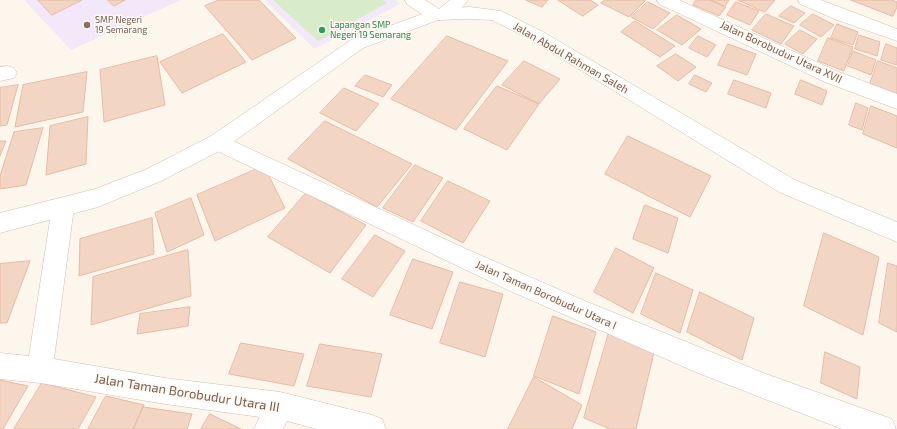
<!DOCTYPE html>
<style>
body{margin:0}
canvas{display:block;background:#fdf6ec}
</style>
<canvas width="897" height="429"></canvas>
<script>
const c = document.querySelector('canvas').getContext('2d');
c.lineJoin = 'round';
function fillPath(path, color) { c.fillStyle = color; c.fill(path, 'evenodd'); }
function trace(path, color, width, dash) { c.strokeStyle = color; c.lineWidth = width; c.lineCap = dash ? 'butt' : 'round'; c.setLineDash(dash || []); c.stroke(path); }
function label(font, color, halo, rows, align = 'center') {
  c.font = font + ' "Exo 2",sans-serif'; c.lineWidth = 3; c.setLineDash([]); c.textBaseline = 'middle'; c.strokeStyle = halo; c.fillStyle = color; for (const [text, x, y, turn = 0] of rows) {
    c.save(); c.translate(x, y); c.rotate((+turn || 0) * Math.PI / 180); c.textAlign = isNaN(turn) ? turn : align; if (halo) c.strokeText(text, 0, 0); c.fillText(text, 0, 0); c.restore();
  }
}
fillPath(new Path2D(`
 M24 0H181L71 50Z
 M265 0H395L400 4 314 49Z`), '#f3e8fa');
fillPath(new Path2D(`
 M273 0H383L387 3 318 41Z`), '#d8ecc9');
const building = new Path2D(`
 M38 0H82L52 15Z
 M108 0H125L114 6Z
 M219 0H259L296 38 252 60 205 6Z
 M526 0H548L542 7Z
 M558 0H590L598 5 583 16Z
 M605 0H646L629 17 601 3Z
 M696 0H709L726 7 719 16 693 5Z
 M711 0H729L725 6Z
 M738 0H775L765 12Z
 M851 0H892L897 2V7L893 16Z
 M648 2 670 13 653 29 631 17Z
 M736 2 759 11 750 25 727 15Z
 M791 6 805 13 794 23 779 16Z
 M766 14 794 26 781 44 752 30Z
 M813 14 834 25 821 37 800 25Z
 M677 15 701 29 682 45 657 30Z
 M635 21 675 46 660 57 621 32Z
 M837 24 858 32 853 45 831 38Z
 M800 30 817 39 803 54 785 44Z
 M223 34 246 62 182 93 160 62Z
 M859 35 880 42 877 56 855 49Z
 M447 36 508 61 456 130 391 99Z
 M698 36 716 45 707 57 689 48Z
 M828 38 853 47 844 71 818 61Z
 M728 44 756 54 747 75 718 65Z
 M886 44 897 48V65L881 60Z
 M853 51 876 60 871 75 848 66Z
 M676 54 696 67 678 81 657 66Z
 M157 56 165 105 104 122 100 70Z
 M524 61 560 79 539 104 502 85Z
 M878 61 897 68V94L870 84Z
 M87 72 83 112 15 127 23 85Z
 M365 75 392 85 383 97 355 86Z
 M695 75 712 83 706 92 689 84Z
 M734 80 771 93 766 108 728 94Z
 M801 80 827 91 822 105 795 94Z
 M18 85 7 125 0 126V88Z
 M497 86 539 104 507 150 464 129Z
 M344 88 379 104 356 131 320 113Z
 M856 103 868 108 862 130 849 125Z
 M871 106 897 116V148L863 134Z
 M88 117 86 164 46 175 50 126Z
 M325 121 412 164 377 207 288 159Z
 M43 128 26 185 0 189V176L14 132Z
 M628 136 711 176 690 217 605 174Z
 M0 141H6L0 156Z
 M415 165 443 178 413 222 383 208Z
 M264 166 285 208 215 241 197 195Z
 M448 181 490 201 463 243 421 221Z
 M306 193 366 225 330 273 268 237Z
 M191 198 204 235 167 252 155 213Z
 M645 205 678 218 668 253 633 239Z
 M152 218 154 254 79 276 80 239Z
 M824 233 879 257 863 335 804 306Z
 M375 235 405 251 373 297 342 279Z
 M616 248 654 268 633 313 594 292Z
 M188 250 191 296 91 325 93 277Z
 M413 259 453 272 432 329 390 315Z
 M30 261 7 323H0V264Z
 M888 263 897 266V332L879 323Z
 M656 273 693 290 680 333 641 314Z
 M460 282 503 294 485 357 440 343Z
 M700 292 754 318 742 360 687 332Z
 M190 307 188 326 137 334 140 314Z
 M553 316 596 332 579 394 534 376Z
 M610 329 655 348 636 429H610L584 418Z
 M241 343 304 354 294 386 229 374Z
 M320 344 382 354 371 397 307 386Z
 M825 352 860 367 857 399 821 383Z
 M534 377 582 405 572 429H508Z
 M0 380 28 386 3 429H0Z
 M42 383 96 397 78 429H14Z
 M106 396 144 405 133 429H88Z
 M143 407 192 414 187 429H134Z
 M210 414 241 429H201Z`);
fillPath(building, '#f3d5c3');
trace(building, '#e6bba3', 1);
const minor = new Path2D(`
 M405 0H425L439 9 450 0H468C461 11 444 24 431 19 423 16 415 9 407 4Z
 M657 0H679L839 72 897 94V109L825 82 659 4Z
 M798 0H821L897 29V41L837 20 800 4Z
 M8 66 14 68 17 73 14 78 0 81V67Z
 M218 134 464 248 585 301 766 374 892 419 896 429H842L698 373 508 290 211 148 208 142 211 136Z
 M63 198 71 200 74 207 54 359 165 378 280 392 372 415 382 419 386 429H317L287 421 283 429H254L260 417 165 404 40 383 0 379V353L29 356 52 207 55 200Z`);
const tertiary = new Path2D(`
 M470 7 501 11 545 33 795 180 897 222V242L779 192 533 41 492 20 470 19 438 20 363 48 225 148 161 181 98 207 0 233V213L95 189 147 169 211 136 351 40 436 9Z`);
trace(minor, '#d1beb0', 1);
trace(tertiary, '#d1beb0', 1);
fillPath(minor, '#fff');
fillPath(tertiary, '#fff');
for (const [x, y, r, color] of [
 [87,25,4,"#8d6e63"],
 [322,30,4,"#2e9e5b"]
]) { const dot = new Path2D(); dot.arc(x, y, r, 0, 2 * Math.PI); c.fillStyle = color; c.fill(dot); trace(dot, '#fffaf3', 1.5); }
label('9px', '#785e54', '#fffaf3', [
 ["SMP Negeri",95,20],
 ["19 Semarang",95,30]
], 'left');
label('9px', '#27864d', '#fffaf3', [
 ["Lapangan SMP",330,25],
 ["Negeri 19 Semarang",330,35]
], 'left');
label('11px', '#7a5c4d', '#fffaf3', [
 ["Jalan Borobudur Utara XVII",781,52,25],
 ["Jalan Abdul Rahman Saleh",571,58,30],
 ["Jalan Taman Borobudur Utara I",546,295,24]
]);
label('13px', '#7a5c4d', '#fffaf3', [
 ["Jalan Taman Borobudur Utara III",187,393,9]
]);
</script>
